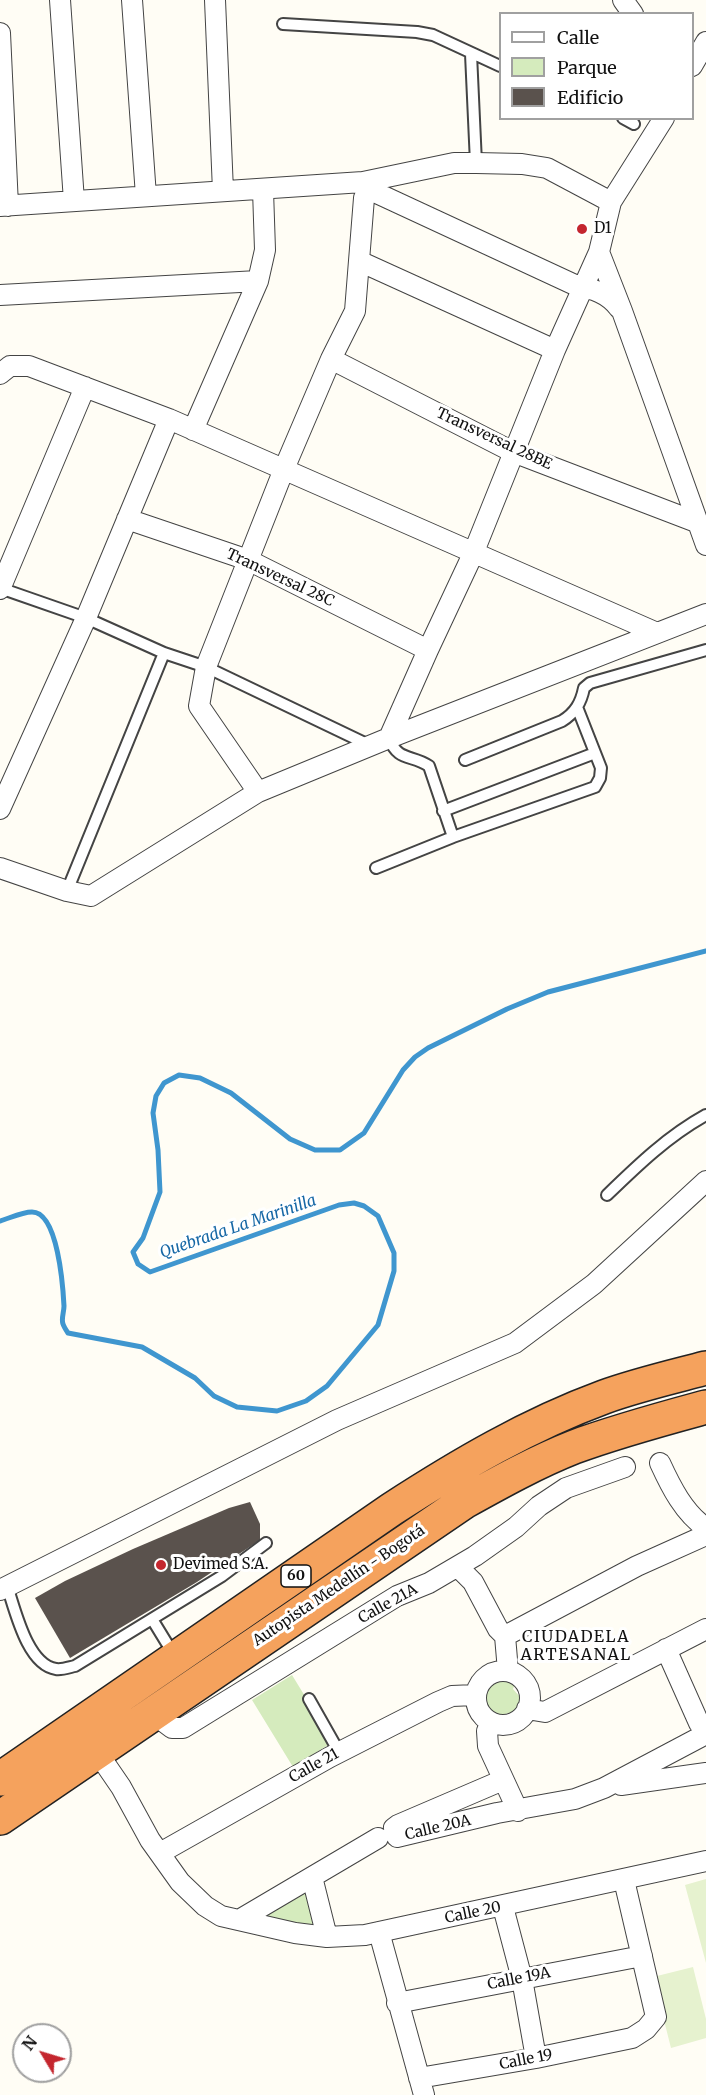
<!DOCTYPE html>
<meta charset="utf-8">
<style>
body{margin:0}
#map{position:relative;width:706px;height:2095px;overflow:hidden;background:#fffdf5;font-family:Merriweather,serif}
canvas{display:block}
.legend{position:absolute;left:499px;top:12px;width:195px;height:108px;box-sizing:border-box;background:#fff;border:2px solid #a0a0a0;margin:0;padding:8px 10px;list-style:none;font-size:18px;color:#111}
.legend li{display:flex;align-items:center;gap:12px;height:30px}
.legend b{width:30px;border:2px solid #a0a0a0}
.north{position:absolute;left:12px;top:2023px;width:60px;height:60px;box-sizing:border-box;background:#fff;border:2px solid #a0a0a0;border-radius:50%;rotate:308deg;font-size:16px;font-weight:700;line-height:24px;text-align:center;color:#111}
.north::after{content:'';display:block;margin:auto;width:21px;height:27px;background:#c4262e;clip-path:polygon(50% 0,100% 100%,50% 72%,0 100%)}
</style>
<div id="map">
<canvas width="706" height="2095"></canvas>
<ul class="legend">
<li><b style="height:8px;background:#fff"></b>Calle</li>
<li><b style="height:16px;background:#d5ebbd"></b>Parque</li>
<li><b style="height:16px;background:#5a524d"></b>Edificio</li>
</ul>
<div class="north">N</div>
</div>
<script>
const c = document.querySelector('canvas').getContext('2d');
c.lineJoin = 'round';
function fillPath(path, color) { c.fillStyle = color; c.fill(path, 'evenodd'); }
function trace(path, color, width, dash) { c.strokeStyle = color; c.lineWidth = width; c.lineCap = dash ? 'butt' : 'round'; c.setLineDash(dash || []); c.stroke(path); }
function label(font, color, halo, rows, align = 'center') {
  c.font = font + ' Merriweather,serif'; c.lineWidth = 6; c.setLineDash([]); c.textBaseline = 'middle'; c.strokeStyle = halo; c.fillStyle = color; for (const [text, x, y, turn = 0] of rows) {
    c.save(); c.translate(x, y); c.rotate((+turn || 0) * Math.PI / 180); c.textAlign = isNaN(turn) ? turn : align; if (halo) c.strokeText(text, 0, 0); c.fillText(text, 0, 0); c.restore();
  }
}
fillPath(new Path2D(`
 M292 1675 333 1742 293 1767 252 1700Z
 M498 1679 507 1680 515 1684 513 1689 521 1698 519 1706 513 1714 507 1713 502 1718 490 1715 486 1711 484 1699 481 1697 488 1684 494 1685Z
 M309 1884 319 1928 252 1918Z`), '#d5ebbd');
fillPath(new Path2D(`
 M706 1879V1963L685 1885Z
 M693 1967 706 2019V2038L671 2048 653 1977Z`), '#e6f2cf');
trace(new Path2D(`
 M0 1221C10 1218 22 1212 32 1212 58 1212 63 1287 64 1306 64 1312 61 1319 63 1324 64 1327 66 1330 68 1333L142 1347 195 1378 214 1396 237 1407 277 1411 306 1401 327 1386 378 1325 394 1271V1253L378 1216 364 1206 354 1203 339 1205 150 1272 138 1264 133 1252 143 1238 160 1192 158 1150 153 1113 156 1096 164 1083 179 1075 200 1078 231 1093 290 1139 315 1150H340L364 1133 403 1070 415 1057 428 1048 507 1009 548 992 706 951`), '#3f96cf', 5);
fillPath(new Path2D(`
 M250 1502 260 1524V1540L197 1582 70 1658 35 1598 65 1581 133 1549 229 1508Z`), '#5a524d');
const lane = new Path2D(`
 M283 24 417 32 433 35 500 66
 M471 54 476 163
 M623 118 634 124
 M0 588 86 618 164 653 206 667 371 746
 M389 738C398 762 411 754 429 766L453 837
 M465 760 562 721C575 713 581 703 584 688L590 683 706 650
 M443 811 595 753
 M376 868 453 837 595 787 600 778 601 768 577 707
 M67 891 164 653
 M607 1195C638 1165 668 1136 706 1115
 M7 1586C15 1609 27 1665 56 1669 62 1670 70 1667 75 1666L222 1576 266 1543
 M152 1619 174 1655
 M309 1699 339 1752`);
const street = new Path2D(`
 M60 0 74 201
 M132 0 146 196
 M215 0 223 191
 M623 0 633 14
 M0 33 8 206
 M692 66 706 42
 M368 189 575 285C593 289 608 293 619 308
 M0 206 363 182 454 163H476L522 164 547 168 611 202
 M599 252 622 311 706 545
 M359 261 555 350
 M0 295 258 281
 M331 359 513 452 696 522
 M0 374 10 366H29L169 419 657 633
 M193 430 258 281 265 250 263 190
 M127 519 248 560 428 650
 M0 589 85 387
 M389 738 428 650 473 554 555 350 599 252 611 202 664 118
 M258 792 199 706 206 667 284 469 331 359 355 311 364 198 368 189 363 182
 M0 809 86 618 169 419
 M0 868 67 891 91 896 258 792 389 738 706 614
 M660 1463C671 1487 684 1513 706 1528
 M458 1567 473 1582 498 1629 505 1636 508 1671
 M0 1590 337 1420 515 1343 594 1284 706 1181
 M505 1636 637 1566 706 1535
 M666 1649 699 1723 706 1733
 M476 1698a27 27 0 1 1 54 0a27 27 0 1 1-54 0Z
 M527 1709 545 1712 706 1629
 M152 1713 172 1728H183L397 1596 429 1583 475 1556 516 1527 539 1506 566 1488 625 1467
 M491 1723 487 1731 488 1746 518 1811
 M97 1752 121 1787 150 1840 180 1882 205 1906 221 1916 295 1933 327 1937 365 1935 706 1861
 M503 1780 398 1825 394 1828 397 1837 497 1813 575 1799 604 1788 706 1734
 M621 1785 706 1773
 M160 1853 330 1757 438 1702 452 1696 475 1695
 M312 1877 327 1937
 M503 1907 522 1979 536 2058
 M239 1920 378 1838
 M379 1932 424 2095
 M397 2003 642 1956
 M419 2078 536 2058 632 2038 646 2029 656 2017 624 1880`);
const highway = new Path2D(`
 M0 1779 392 1509C460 1465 528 1425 604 1397 637 1385 672 1377 706 1368
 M0 1818 464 1502C500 1482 536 1462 574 1447 617 1431 662 1419 706 1407`);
trace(lane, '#444', 14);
trace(street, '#444', 22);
trace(highway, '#222', 36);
trace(lane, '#fff', 10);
trace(street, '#fff', 20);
trace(highway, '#f5a25d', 33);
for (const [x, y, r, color] of [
 [582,229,6,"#c4262e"],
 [161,1565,6,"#c4262e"]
]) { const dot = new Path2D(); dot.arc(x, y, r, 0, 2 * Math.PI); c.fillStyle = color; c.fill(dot); trace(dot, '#fff', 2); }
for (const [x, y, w] of [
 [296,1576,30]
]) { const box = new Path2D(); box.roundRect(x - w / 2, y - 11, w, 22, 4.5); c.fillStyle = '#fff'; c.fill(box); trace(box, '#111', 1.5); }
label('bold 14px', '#111', null, [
 ["60",296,1576]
]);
label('15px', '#111', '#fff', [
 ["D1",594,229],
 ["Devimed S.A.",173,1565]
], 'left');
label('15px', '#111', '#fff', [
 ["Transversal 28BE",494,439,25],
 ["Transversal 28C",280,578,25],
 ["Autopista Medellín - Bogotá",339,1586,-34],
 ["Calle 21A",388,1604,-29],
 ["Calle 21",314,1766,-29],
 ["Calle 20A",438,1828,-13],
 ["Calle 20",473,1913,-12],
 ["Calle 19A",519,1979,-11],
 ["Calle 19",526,2060,-11]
]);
label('italic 16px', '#1768a6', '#fff', [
 ["Quebrada La Marinilla",238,1227,-19]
]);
c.letterSpacing = '1.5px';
label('16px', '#111', '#fff', [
 ["CIUDADELA",576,1637],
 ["ARTESANAL",576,1655]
]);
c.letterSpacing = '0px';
</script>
